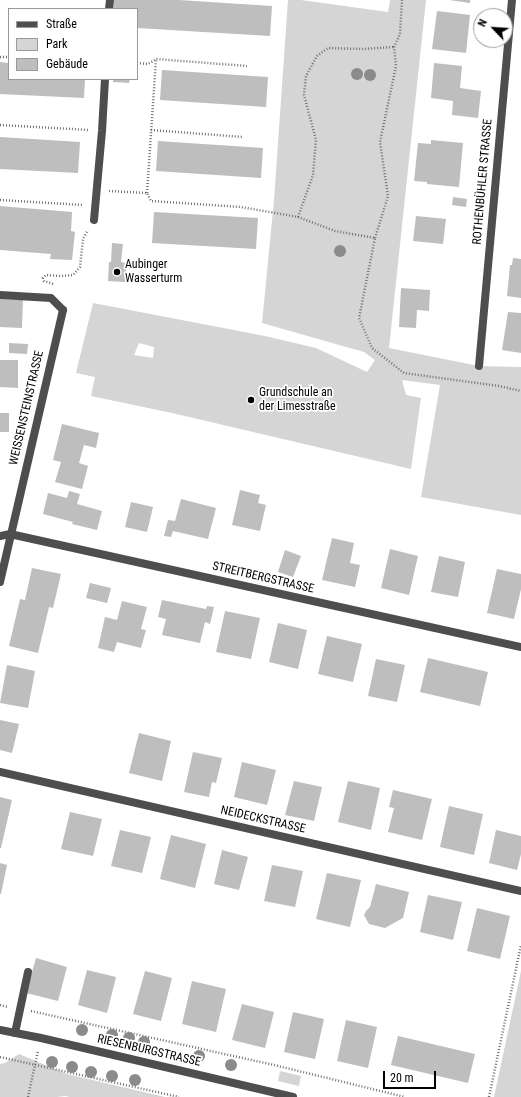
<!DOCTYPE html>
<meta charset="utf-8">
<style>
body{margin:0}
#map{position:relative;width:521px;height:1097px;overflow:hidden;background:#fff;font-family:"Roboto Condensed",sans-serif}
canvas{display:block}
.legend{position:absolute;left:8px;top:8px;width:130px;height:72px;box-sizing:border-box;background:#fff;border:1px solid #999;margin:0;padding:5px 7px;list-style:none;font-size:12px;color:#000}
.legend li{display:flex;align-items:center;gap:8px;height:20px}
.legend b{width:20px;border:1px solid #999}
.north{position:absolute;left:473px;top:8px;width:40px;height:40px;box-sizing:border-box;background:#fff;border:1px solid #999;border-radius:50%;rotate:295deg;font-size:11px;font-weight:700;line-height:16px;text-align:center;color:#000}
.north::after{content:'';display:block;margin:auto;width:14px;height:18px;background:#000;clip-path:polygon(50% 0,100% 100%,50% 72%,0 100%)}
.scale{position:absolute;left:383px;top:1071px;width:53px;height:18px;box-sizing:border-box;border:2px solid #000;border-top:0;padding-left:5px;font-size:12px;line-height:14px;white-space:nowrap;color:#000;-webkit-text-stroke:3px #fff;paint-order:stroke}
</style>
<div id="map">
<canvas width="521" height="1097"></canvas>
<ul class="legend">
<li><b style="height:5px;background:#4e4e4e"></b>Straße</li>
<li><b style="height:11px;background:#d5d5d5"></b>Park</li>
<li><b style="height:11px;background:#bebebe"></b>Gebäude</li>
</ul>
<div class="north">N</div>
<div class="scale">20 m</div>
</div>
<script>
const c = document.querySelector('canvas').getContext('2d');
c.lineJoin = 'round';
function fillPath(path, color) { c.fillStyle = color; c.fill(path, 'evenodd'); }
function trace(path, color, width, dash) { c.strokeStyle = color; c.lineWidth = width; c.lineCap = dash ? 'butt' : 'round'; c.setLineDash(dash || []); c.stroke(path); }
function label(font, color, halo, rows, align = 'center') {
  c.font = font + ' "Roboto Condensed",sans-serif'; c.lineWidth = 3.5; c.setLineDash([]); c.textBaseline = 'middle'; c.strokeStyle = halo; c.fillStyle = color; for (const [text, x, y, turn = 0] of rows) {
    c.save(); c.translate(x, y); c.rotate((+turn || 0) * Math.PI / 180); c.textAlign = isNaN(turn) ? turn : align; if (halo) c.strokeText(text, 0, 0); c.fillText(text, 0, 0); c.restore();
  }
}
fillPath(new Path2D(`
 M288 0H301L388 12 390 0H426L389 348 479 366 521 367V515L421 497 440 385 402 380 406 395 421 398 411 469 172 413 91 396 95 377 76 373 93 303 265 336 316 348 367 372 375 360 364 352 262 323 274 200ZM139 343 154 347 153 358 134 355Z
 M521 971V1097H494Z
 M19 1054 67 1074 165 1097H70L65 1096 57 1097H0V1064L5 1063Z
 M280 1071 301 1076 299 1086 278 1081Z`), '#d5d5d5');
fillPath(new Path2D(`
 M114 0H179L272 6 270 36 137 28V9H113Z
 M449 0H470V3Z
 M437 11 470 15 466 53 432 49Z
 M0 62 9 63V79H85L84 98 0 94Z
 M434 63 462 66 460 88 481 91 478 118 452 115 453 101 431 98Z
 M162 70 268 77 266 107 160 100Z
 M113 79H130L129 83 113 82Z
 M0 137 80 142 78 173 0 169Z
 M431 140 463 143 459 187 427 184V182L414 181 418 143 431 144Z
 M158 141 263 148 261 178 156 171Z
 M453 197 467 199 466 207 452 205Z
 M0 206 72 212 71 231 75 232 72 260 50 259 51 254 0 250Z
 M154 212 258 218 256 249 152 243Z
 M416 216 446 219 443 244 413 241Z
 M112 243 123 244 121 262 127 263 125 282 108 281 109 262H111Z
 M513 258 521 259V298L507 296 510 265H512Z
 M401 288 430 290 429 311 417 310 416 328 399 327Z
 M0 299 23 300 22 328 0 327Z
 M508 312 521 313V353L502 350Z
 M9 343 28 344 27 354 9 353Z
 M0 360H18V388L0 387Z
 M0 413H9V432H0Z
 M62 424 99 433 96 448 84 445 79 463 88 466 82 489 55 482 61 462 53 460Z
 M240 490 260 495 258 503 266 505 260 531 232 525Z
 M69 491 80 494 77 504 102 511 97 530 72 524 73 522 43 514 48 493 67 498Z
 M181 499 216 508 208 539 173 531 171 537 164 536 168 520 175 521Z
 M131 502 153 507 147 532 125 527Z
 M332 538 354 543 350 563 360 565 355 587 322 580Z
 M390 549 418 556 409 595 381 588Z
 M285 550 301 556 293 577 278 572Z
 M439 556 465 562 458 597 431 592Z
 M32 568 61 574 53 608 49 607 38 653 9 646 20 599 25 600Z
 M497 569 521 574V589L514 619 487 613Z
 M90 583 111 588 107 603 86 598Z
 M162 600 206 609 207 606 214 607 210 624 205 622 200 643 162 635 166 619 158 617Z
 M122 601 147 607 141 629 146 630 141 648 117 642 114 652 98 648 105 617 117 620Z
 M225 611 260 618 251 659 216 652Z
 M278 623 307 630 298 669 269 662Z
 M327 636 362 644 353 682 318 674Z
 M428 658 488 672 480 706 420 692Z
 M376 659 405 665 397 702 368 696Z
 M7 665 35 671 28 708 0 703Z
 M0 720 19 724 12 753 0 750Z
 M139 733 171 741 162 781 129 773Z
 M193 752 222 758 216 783 212 782 209 797 184 792Z
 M242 762 276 770 267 805 234 797Z
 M294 781 322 787 314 821 285 815Z
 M348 781 380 788 371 830 338 822Z
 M393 790 432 799 422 840 388 832 394 808 389 807Z
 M0 797 12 800 1 848H0Z
 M449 806 483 814 474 855 440 847Z
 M70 812 102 819 93 856 61 849Z
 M120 830 151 837 142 873 111 866Z
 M496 830 521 836V854L517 870 489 863Z
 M171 835 206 844 195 888 160 879Z
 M222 850 248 857 239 890 214 884Z
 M0 863 7 865 1 894H0Z
 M272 865 303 871 295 907 264 901Z
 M327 873 361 880 350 927 316 919Z
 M376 884 409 892 403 918 385 928 369 924 364 915 366 911 370 907Z
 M428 895 462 902 453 940 420 932Z
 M477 908 510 916 500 959 467 951Z
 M36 958 67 967 58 1001 26 993Z
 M87 970 116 977 107 1013 78 1005Z
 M145 971 172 978 161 1021 133 1014Z
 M192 981 226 989 216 1032 182 1024Z
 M242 1004 274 1012 265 1048 232 1040Z
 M293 1012 324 1019 315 1059 284 1052Z
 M346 1020 377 1027 368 1068 337 1061Z
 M398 1036 475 1054 468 1083 391 1065Z`), '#bebebe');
trace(new Path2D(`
 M0 57H9
 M137 63 148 64 156 59 247 66
 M0 125 89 130
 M151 130 243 137
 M109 191 147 193 151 201 241 207 298 217 335 231 375 238 359 318 372 348 404 373 499 386 521 391
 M147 193 156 59
 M0 200 83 205
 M298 217 313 175 316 140 304 95 306 76 317 56 328 48 363 49 394 47
 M375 238 388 196 380 142 396 66 394 47 400 34 402 0
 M53 284 44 281 43 278 46 275 61 276 73 275 80 267 83 239 88 230
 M0 1005 8 1007
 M31 1011 274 1065 405 1097
 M0 1057 179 1097
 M28 1097 38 1051
 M489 1097 521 945`), '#707070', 2.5, [1, 2]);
trace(new Path2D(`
 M0 295 51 298 63 310
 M15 1033 28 972`), '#4e4e4e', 8);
trace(new Path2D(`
 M109 9 110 0
 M94 220 102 131 105 79
 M479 366 512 0
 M0 536 10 534 521 647
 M0 582 63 310
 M0 772 521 891
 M0 1030 41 1038 293 1097`), '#4e4e4e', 8);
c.fillStyle = '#8b8b8b';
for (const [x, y] of [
 [357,74],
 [370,75],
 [340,251],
 [82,1030],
 [112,1035],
 [129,1038],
 [144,1042],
 [199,1056],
 [52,1062],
 [231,1065],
 [72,1067],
 [91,1072],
 [112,1076],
 [135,1080]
]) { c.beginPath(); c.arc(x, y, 6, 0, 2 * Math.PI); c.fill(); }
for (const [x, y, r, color] of [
 [117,272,4,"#000"],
 [251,400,4,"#000"]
]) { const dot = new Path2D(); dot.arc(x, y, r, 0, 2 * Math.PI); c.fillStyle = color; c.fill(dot); trace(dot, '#fff', 1.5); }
label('12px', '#000', '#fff', [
 ["ROTHENBÜHLER STRASSE",483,182,-85],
 ["WEISSENSTEINSTRASSE",27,408,-77],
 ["STREITBERGSTRASSE",263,578,13],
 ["NEIDECKSTRASSE",263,820,13],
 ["RIESENBURGSTRASSE",149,1051,13]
]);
label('12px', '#000', '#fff', [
 ["Aubinger",125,265],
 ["Wasserturm",125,279],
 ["Grundschule an",259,393],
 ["der Limesstraße",259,407]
], 'left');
</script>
